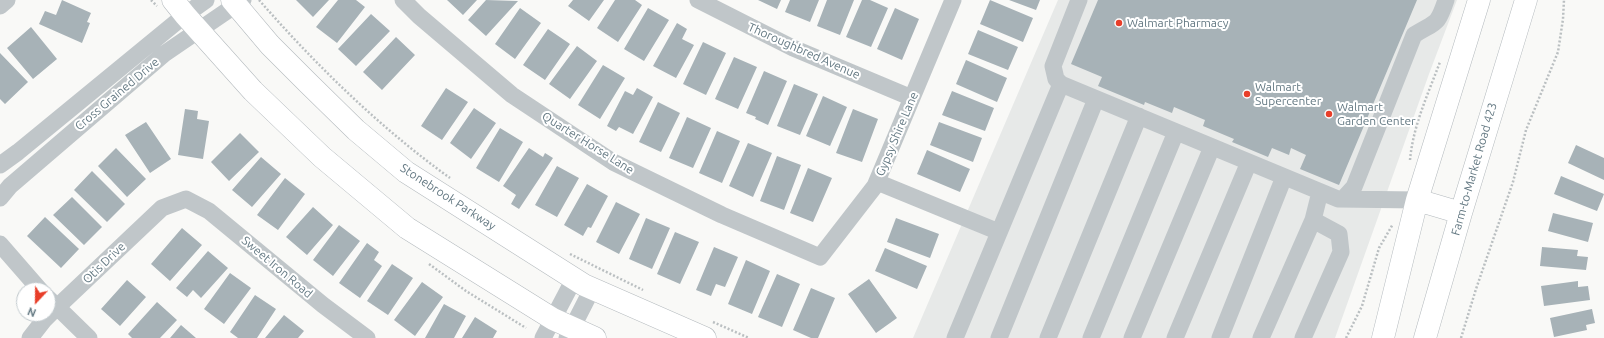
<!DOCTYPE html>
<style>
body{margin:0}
#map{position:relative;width:1604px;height:338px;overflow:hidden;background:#f9f9f7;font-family:Ubuntu,sans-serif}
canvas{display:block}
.north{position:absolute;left:16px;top:282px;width:40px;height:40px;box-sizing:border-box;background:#fff;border:1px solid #c1c9cd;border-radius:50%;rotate:202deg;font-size:11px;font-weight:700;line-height:16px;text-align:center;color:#647983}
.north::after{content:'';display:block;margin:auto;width:14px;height:18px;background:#e83e29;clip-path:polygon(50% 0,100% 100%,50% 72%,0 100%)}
</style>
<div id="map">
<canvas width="1604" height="338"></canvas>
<div class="north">N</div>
</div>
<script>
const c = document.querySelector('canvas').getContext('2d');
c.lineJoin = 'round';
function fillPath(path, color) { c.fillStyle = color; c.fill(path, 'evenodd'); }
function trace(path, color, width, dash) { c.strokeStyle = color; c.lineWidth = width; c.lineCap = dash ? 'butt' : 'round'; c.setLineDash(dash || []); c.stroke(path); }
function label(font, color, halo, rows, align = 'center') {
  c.font = font + ' Ubuntu,sans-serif'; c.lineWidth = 4; c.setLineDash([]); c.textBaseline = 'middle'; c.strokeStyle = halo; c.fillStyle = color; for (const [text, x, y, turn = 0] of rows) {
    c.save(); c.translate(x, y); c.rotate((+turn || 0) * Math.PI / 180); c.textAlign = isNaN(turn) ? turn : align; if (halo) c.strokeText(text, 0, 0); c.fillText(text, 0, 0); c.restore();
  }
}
fillPath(new Path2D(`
 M1058 0H1457L1429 74 1335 338H913Z`), '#e7e9e8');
fillPath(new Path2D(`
 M62 0 91 13 87 22 90 23 82 43 39 24 45 11 56 15Z
 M296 0H329L313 17Z
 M338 0H356L365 7 337 43 316 27Z
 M447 0H477L463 15Z
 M486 0 518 1 486 36 468 20Z
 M573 0H604L589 21 568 6Z
 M615 0H635L642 5 618 42 597 28Z
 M758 0H781L777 9Z
 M790 0H819L810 22 785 12Z
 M827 0H854L840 35 817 26Z
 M862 0H870L888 8 871 47 846 37Z
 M990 0 1033 18 1023 42 980 24Z
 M1009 0H1040L1036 10Z
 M1098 0H1417L1339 185 1300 169 1306 155 1291 148 1289 155 1272 148 1268 157 1232 142 1234 139 1203 126 1205 120 1174 107 1172 113 1145 102 1144 105 1098 86 1102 77 1071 64Z
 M520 8 541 23 515 59 495 44Z
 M648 8 669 20 644 61 624 49Z
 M895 8 919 19 902 60 877 49Z
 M371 14 390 31 356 66 338 49Z
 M677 23 687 29 682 39 694 45 676 78 653 66Z
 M31 27 57 59 33 79 7 48Z
 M548 29 570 44 545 80 523 65Z
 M978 30 1018 47 1008 70 968 54Z
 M396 37 415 55 382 90 363 72Z
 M703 42 726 53 706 95 683 84Z
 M577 46 597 61 570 99 549 84Z
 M0 53 28 82 5 104 0 99Z
 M734 57 757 67 738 109 715 99Z
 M966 60 1007 78 997 102 956 84Z
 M603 65 625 78 600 119 578 105Z
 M764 71 787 81 768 125 755 119 756 117 746 113Z
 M794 84 818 94 800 135 777 126Z
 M446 88 468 102 442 140 421 126Z
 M637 88 653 97 633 134 619 127 616 131 607 126 625 91 633 95Z
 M952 91 994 108 985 131 942 115Z
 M823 96 847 107 830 146 806 136Z
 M658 102 680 113 661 152 639 142Z
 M474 108 496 123 471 159 450 143Z
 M185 109 198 111 197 119 209 121 203 159 178 155Z
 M853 109 878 119 862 162 836 153Z
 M687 117 711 128 693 168 669 158Z
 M146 122 171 159 150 173 125 135Z
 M939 122 982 138 973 162 930 145Z
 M500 128 523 142 499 182 476 168Z
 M717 131 740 141 722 183 699 173Z
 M240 133 259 152 229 181 211 162Z
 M748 143 772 153 753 197 729 186Z
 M1576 145 1604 158V180L1568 163Z
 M116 148 146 179 127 197 98 166Z
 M529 148 543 157 545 153 553 158 519 209 511 204 516 195 503 186Z
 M927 150 970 169 960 192 917 174Z
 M777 156 801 165 784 210 760 201Z
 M261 157 281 174 252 207 232 190Z
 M557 166 579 178 557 217 535 205Z
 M808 168 832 178 813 222 790 213Z
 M92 171 125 204 107 222 74 190Z
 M1561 176 1604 194 1597 211 1554 194Z
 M285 178 305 194 278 230 257 215Z
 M587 184 608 196 591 228 588 227 583 236 564 225Z
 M72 197 102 227 84 245 53 215Z
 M616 202 640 214 619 254 596 242Z
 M313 207 333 225 307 255 286 237Z
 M1553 213 1593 223 1588 242 1548 231Z
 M45 217 79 249 61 268 27 236Z
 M646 218 670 228 652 269 629 259Z
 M896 218 939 234 930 258 887 242Z
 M339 225 360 241 333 276 313 260Z
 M182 228 202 245 170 281 151 264Z
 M675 232 699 242 680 284 657 274Z
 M367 243 379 252 374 260 382 266 360 298 339 283Z
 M714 247 738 257 725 287 716 284 711 296 696 290Z
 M1542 247 1578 250 1577 256 1588 257 1586 270 1540 266Z
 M885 248 927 266 917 289 875 271Z
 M208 251 228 268 201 298 193 290 187 297 176 288Z
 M746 260 770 271 752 314 728 304Z
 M392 264 413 278 388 315 367 301Z
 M230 273 251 288 224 324 204 309Z
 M777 274 800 284 782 327 758 317Z
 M869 279 897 318 876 333 848 294Z
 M127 280 146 297 120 326 101 309Z
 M1578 281V287L1588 286 1590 300 1544 306 1541 286Z
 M422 282 443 297 415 336 394 320Z
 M811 288 835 298 818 338H811L793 330Z
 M255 295 276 309 257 338H238L230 332Z
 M157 302 177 320 160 338H132L128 334Z
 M444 304 466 316 454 338H425Z
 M1592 309 1595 323 1586 325 1587 330 1554 337 1550 318Z
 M284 315 304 331 298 338H265Z
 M475 317 497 331 493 338H462Z
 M181 325 196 338H170Z`), '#a7b2b7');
const major = new Path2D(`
 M173 0 185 15 253 91 322 157 407 228 553 319 595 338
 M232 0 270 45 308 83 356 130 406 172 584 285 705 338
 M1417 200 1461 213
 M1383 338 1417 200 1479 0
 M1425 338 1461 213 1526 0`);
trace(major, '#b4babe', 23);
trace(new Path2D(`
 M151 0 157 6
 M259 0C316 65 379 127 450 178
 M1410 160C1413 126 1428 94 1440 62
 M570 254 643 290
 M429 264 466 291 526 328
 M713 322 749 338
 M1346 338 1362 306 1379 248 1393 224
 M1461 338 1476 289 1513 182 1526 130 1558 52 1563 19 1564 0`), '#babfc1', 2.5, [2, 2]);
trace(new Path2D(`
 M403 0 419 16 512 95 613 162 722 215 820 257 875 186 953 0
 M698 0 793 48 912 98
 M1079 0 1053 66 1056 79 1061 84 1338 199 1417 200
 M0 6 7 0
 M0 165 18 152 185 15 206 0
 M877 182 999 232
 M0 198 10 186 164 54 243 0
 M1344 198 1354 187 1414 35C1436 21 1437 27 1446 0
 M0 244 40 290
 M48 298 89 338
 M30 338 44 320 53 311 162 208 186 199 209 211 323 305 367 338
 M543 338 574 279
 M567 338 592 289
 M955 338 1061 84
 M999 338 1096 99
 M1048 338 1139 116
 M1091 338 1176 132
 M1132 338 1212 147
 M1175 338 1249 162
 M1220 338 1284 177
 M1261 338 1313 220
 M1303 338 1341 252 1339 234 1313 220 1320 192`), '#c0c6c9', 17);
trace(major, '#fff', 22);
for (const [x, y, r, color] of [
 [1119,23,4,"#e83e29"],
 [1247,94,4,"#e83e29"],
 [1329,114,4,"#e83e29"]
]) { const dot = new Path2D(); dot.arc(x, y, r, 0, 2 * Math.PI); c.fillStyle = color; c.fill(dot); trace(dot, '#fff', 1.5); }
label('12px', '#647983', '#fff', [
 ["Walmart Pharmacy",1127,23],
 ["Walmart",1255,87],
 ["Supercenter",1255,101],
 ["Walmart",1337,107],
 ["Garden Center",1337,121]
], 'left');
label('12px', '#647983', '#fff', [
 ["Thoroughbred Avenue",804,51,24],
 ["Cross Grained Drive",117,94,-40],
 ["Gypsy Shire Lane",897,134,-67],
 ["Quarter Horse Lane",588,143,32],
 ["Farm-to-Market Road 423",1474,169,-74],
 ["Stonebrook Parkway",448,197,33],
 ["Otis Drive",104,263,-44],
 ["Sweet Iron Road",277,267,40]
]);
</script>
